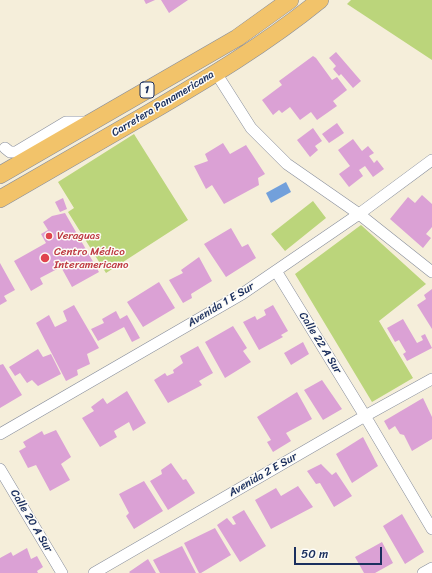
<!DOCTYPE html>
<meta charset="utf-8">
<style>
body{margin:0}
#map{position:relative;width:432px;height:573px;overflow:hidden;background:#f5eeda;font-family:Sriracha,sans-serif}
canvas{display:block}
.scale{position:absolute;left:294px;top:547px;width:88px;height:18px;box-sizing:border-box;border:2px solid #1b2f5e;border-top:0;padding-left:5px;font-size:12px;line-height:14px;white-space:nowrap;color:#1b2f5e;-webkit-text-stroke:3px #fdfcf7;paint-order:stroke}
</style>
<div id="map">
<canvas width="432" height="573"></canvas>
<div class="scale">50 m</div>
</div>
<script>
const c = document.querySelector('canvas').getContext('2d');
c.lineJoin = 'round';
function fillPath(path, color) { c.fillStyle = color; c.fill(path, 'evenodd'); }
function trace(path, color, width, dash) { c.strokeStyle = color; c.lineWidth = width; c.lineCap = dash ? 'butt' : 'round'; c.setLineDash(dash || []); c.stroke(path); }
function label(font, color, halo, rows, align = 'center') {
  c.font = font + ' Sriracha,sans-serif'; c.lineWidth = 3; c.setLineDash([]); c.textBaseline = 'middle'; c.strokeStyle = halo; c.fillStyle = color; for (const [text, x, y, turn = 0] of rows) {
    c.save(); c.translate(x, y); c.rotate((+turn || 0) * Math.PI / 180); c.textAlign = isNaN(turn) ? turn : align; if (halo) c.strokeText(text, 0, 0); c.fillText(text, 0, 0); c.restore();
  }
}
fillPath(new Path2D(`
 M351 0H432V60L347 4Z
 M134 134 188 220 106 273 68 212 74 208 58 182Z
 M313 201 326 218 285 251 271 234Z
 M361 225 426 284 379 321 413 378 372 402 295 274Z`), '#bbd57b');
fillPath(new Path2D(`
 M286 182 291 192 271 203 266 193Z`), '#72a0db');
fillPath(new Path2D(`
 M144 0H155L146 4Z
 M161 0H188L169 13Z
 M336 52 361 81 353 88 341 74 339 76 333 69 336 66 329 58Z
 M313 56 316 58 332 80 337 77 347 90 333 101 337 106 317 120 311 112 300 120 290 107 282 113 279 110 273 115 262 100 282 85 279 81Z
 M337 123 344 133 329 143 322 134Z
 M313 128 322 141 315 146 318 150 310 157 297 140Z
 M353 139 362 151 368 146 374 153 369 156 374 163 377 160 384 169 373 177 365 166 359 170 363 176 349 187 339 174 350 166 338 150Z
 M223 143 230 154 246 145 265 174 258 178 259 185 224 204 212 185 206 189 194 166 208 161 205 154Z
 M422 195 432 204V227L426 234 431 238 423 248 390 219 408 197 415 203Z
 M63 198 67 209 60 212 55 202Z
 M65 213 99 272 72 287 61 267 40 278 43 284 31 291 14 261 46 243 41 234 48 230 43 222 52 216Z
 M231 228 242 247 248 244 256 258 226 277 204 244Z
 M199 257 212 281 191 294 192 298 183 303 169 280 183 273 181 270Z
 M0 263 15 290 4 296 7 301 0 305Z
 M159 282 175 308 143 327 127 302Z
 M432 289V329L417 305 426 299 424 295Z
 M74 305 99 348 87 354 90 364 77 370 78 375 66 381 36 323 49 315 55 327 67 321 63 311Z
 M273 305 288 331 281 335 283 337 259 350 243 322 255 316 257 320 266 315 264 310Z
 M116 311 120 319 127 315 140 338 132 342 124 327 98 341 91 329 104 323 102 319Z
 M403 319 417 343 423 340 421 336 425 334 432 348 407 361 403 354 406 352 399 340 395 342 387 328Z
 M233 326 247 348 243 351 251 362 225 378 205 342Z
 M303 342 309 354 291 365 284 353Z
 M198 346 213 373 199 381 202 385 168 403 154 380 165 373 167 376 174 373 173 370 183 363 180 356Z
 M38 349 43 357 51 354 61 374 38 386 32 380 27 383 20 373 15 376 9 367Z
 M3 364 22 395 0 408V365Z
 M322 380 342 409 323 420 304 390Z
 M127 391 146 423 133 431 129 422 114 431 117 437 100 447 82 418 94 411 91 407 103 398 107 404Z
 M297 392 312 419 286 433 291 441 273 452 267 442 271 440 257 417Z
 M423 398 432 417V439L412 451 404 435 400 434 395 426 389 430 384 421Z
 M56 430 71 457 61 464 70 480 50 491 36 465 28 468 19 451 26 447 23 442 42 431 44 435Z
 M363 437 378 466 352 483 336 454Z
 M171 463 183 480 186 479 195 493 168 510 150 481 162 474 161 470Z
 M321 464 332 475 336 472 352 496 334 507 320 483 316 484 307 471Z
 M144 481 163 511 134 529 126 516 129 513 119 494Z
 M298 486 313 507 271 529 255 500 276 488 281 496Z
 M244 510 266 546 240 562 217 525 227 518 233 525 236 524 232 517Z
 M402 514 424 552 405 564 383 526Z
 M215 528 231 555 201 573H199L184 543Z
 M382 542 393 563 375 573H364L355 557Z
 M182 546 196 573H160L153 560Z
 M27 548 31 559 37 556 43 567 37 571 38 573H0V558L11 552 13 556Z
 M148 559 156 573H130L129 572Z`), '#dba1d5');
const minor = new Path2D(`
 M216 73 251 128 287 164 359 214 432 272
 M5 148 10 152H16L66 122H89
 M276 271 365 416 432 529
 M0 434 242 294 359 214 432 160
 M0 469 62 573
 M94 573 365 416 432 379
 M423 573 432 568`);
const highway = new Path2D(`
 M0 175 237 38 290 0
 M0 199C49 171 98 142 147 114 207 79 266 44 320 0`);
trace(minor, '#888e9c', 12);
trace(highway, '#888e9c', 18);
trace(minor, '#fff', 11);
trace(highway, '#f2c36a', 17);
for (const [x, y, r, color] of [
 [49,236,4,"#e0444e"],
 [45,258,5,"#e0444e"]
]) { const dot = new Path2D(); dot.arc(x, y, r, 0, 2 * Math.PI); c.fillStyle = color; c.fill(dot); trace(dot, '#fdfcf7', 1.5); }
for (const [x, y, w] of [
 [147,90,14]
]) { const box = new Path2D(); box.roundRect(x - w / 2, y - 8, w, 16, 3); c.fillStyle = '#fdfcf7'; c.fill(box); trace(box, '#1b2f5e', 1); }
label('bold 10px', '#1b2f5e', null, [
 ["1",147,90]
]);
label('11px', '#1b2f5e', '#fdfcf7', [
 ["Carretera Panamericana",163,104,-31],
 ["Avenida 1 E Sur",221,305,-31],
 ["Calle 22 A Sur",320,343,58],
 ["Avenida 2 E Sur",263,475,-30],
 ["Calle 20 A Sur",31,521,59]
]);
label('11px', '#be3a42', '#fdfcf7', [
 ["Veraguas",57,236],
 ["Centro Médico",54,252],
 ["Interamericano",54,265]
], 'left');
</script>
